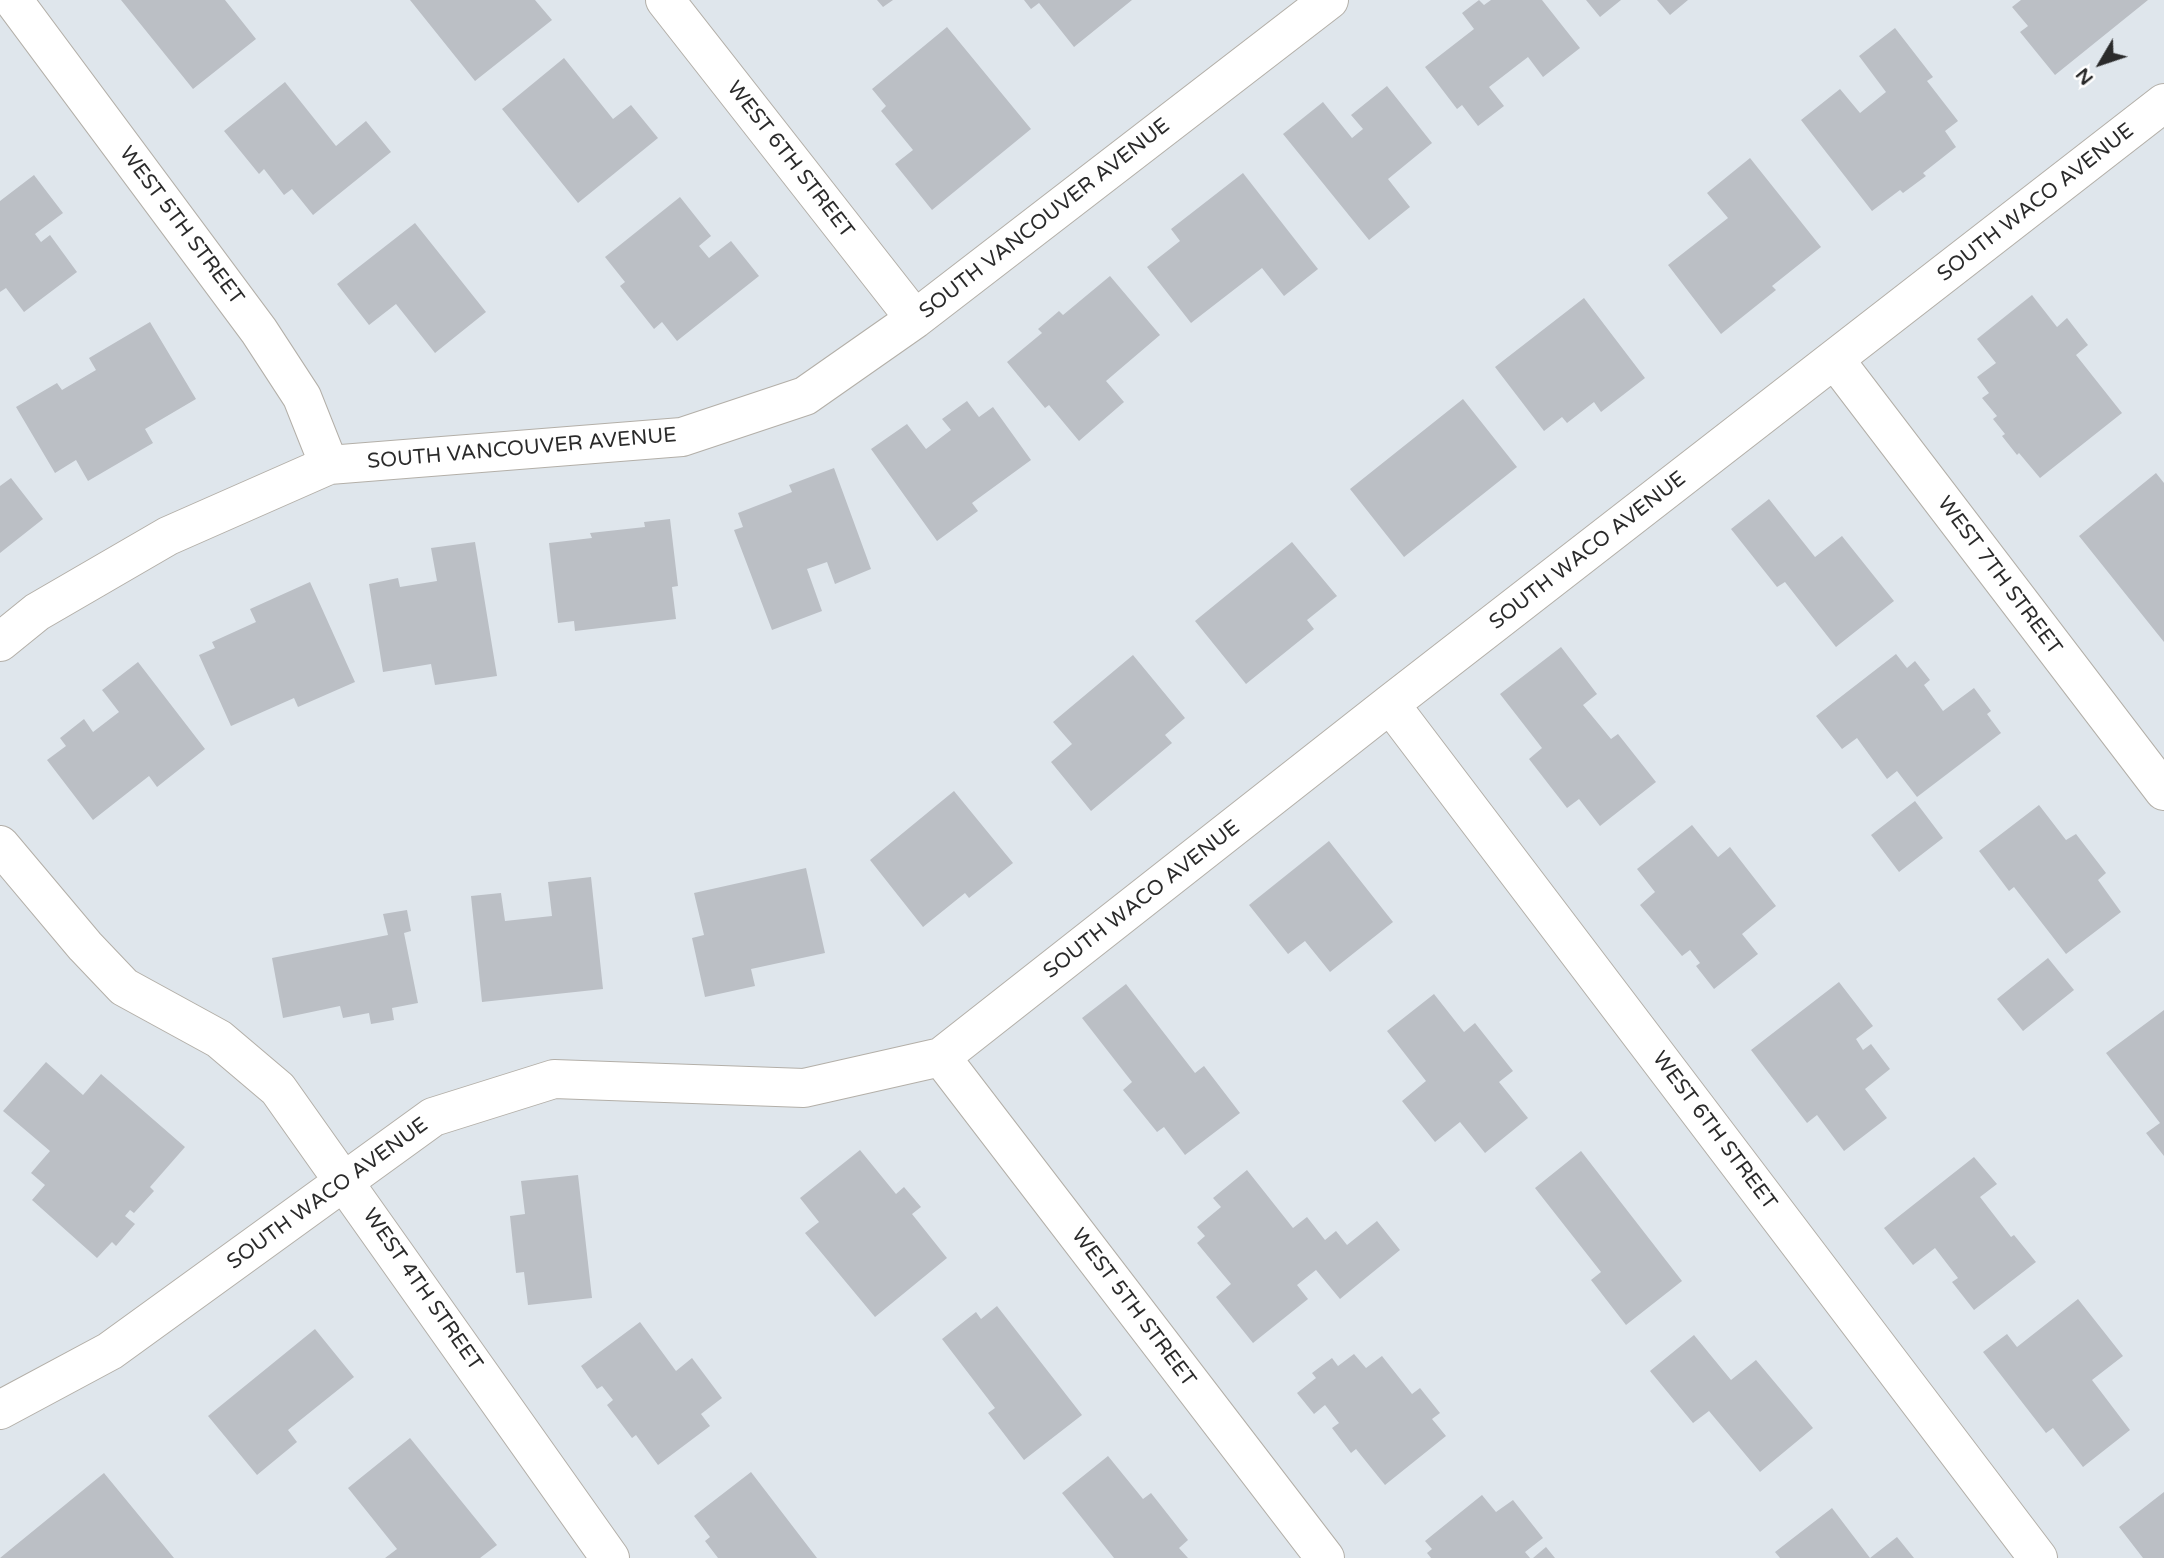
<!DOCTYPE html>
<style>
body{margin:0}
#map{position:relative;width:2164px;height:1558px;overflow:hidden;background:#dfe6ec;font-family:"Varela Round",sans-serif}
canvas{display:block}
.north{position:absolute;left:2066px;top:28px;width:70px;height:70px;-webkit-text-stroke:5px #fff;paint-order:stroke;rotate:231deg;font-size:19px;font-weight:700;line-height:28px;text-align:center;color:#2b2b2b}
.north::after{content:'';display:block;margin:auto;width:24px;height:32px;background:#2b2b2b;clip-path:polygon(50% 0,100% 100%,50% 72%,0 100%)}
</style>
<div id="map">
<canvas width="2164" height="1558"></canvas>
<div class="north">N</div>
</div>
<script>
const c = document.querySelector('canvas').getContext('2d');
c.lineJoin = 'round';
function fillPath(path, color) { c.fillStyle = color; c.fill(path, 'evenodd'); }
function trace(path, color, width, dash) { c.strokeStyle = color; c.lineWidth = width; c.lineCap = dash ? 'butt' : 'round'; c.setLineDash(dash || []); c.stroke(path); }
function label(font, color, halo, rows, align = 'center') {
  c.font = font + ' "Varela Round",sans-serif'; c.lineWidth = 5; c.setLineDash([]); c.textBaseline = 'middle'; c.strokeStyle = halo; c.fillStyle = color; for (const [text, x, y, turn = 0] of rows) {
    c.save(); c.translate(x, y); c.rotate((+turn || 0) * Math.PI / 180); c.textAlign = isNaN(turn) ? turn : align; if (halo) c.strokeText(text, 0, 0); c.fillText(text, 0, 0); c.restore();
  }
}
fillPath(new Path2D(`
 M121 0H225L256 39 193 89Z
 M410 0H535L552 20 475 81Z
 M877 0H893L883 7Z
 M1024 0H1132L1074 47 1039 3 1031 9Z
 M1479 0 1484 5 1491 0H1542L1580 48 1543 77 1528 57 1489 87 1504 106 1478 126 1462 105 1457 109 1425 67 1474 29 1462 13Z
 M1586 0H1621L1600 17Z
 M1657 0H1688L1670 15Z
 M2021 0H2148L2055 75 2020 32 2028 26 2012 7Z
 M947 27 1031 129 932 210 895 164 913 150 881 111 886 106 872 89Z
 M1895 28 1933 77 1927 81 1958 121 1945 131 1956 147 1923 173 1926 176 1903 193 1900 190 1872 211 1801 120 1840 89 1860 113 1886 92 1859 56Z
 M564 58 613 119 631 105 658 138 578 203 502 109Z
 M285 82 336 146 366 121 391 152 313 215 292 189 284 195 264 169 259 174 224 131Z
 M1387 86 1432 143 1388 179 1410 207 1369 240 1283 134 1323 102 1352 138 1363 129 1351 115Z
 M1750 158 1821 247 1772 286 1776 290 1721 334 1668 265 1728 218 1707 193Z
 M1243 173 1318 269 1284 296 1262 268 1191 323 1147 267 1180 241 1171 229Z
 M34 175 63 213 35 234 41 242 50 235 77 272 24 312 6 288 0 292V201Z
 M680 197 711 236 699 246 709 258 731 241 759 276 677 341 662 322 654 329 620 286 625 282 605 257Z
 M415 223 486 312 435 353 396 304 369 325 337 284Z
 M1110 276 1160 335 1106 381 1124 402 1079 441 1049 405 1045 408 1007 362 1042 333 1038 329 1059 311 1063 315Z
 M2032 295 2057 327 2067 318 2088 345 2076 355 2122 413 2040 478 2019 453 2017 455 2002 436 2005 434 1993 419 1997 416 1982 398 1989 393 1977 377 1996 363 1977 339Z
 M1584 298 1645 378 1601 412 1594 402 1567 423 1562 417 1544 431 1495 367Z
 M150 322 196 399 145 429 153 443 88 481 76 460 55 473 16 407 57 383 62 390 96 370 89 358Z
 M1463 399 1517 467 1404 557 1350 489Z
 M967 401 979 417 993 407 1031 460 972 503 978 511 937 541 871 449 907 424 926 449 951 430 942 419Z
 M834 468 871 569 835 584 827 562 807 569 822 611 772 630 734 530 743 527 738 513 792 492 789 485Z
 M2156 473 2164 483V642L2079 536Z
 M11 478 43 519 0 553V486Z
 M1769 499 1815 557 1842 536 1894 601 1836 647 1785 582 1777 587 1731 529Z
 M670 519 678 586 672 587 676 619 575 631 574 621 558 623 549 543 592 538 590 533 645 527 644 522Z
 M475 542 497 676 435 685 431 664 383 672 369 584 398 578 400 587 437 581 431 548Z
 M1292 542 1337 596 1307 620 1314 629 1246 684 1195 621Z
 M310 582 355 682 298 707 294 698 231 726 199 655 215 648 212 642 256 622 250 609Z
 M1561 647 1597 694 1583 705 1611 739 1618 734 1656 782 1600 826 1579 799 1567 808 1529 759 1542 748 1500 694Z
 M1896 654 1907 668 1915 661 1930 680 1924 685 1943 711 1974 688 1991 711 1987 714 2001 733 1917 797 1897 771 1887 779 1857 738 1842 749 1816 716Z
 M1133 655 1185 718 1165 735 1172 743 1091 811 1051 762 1072 744 1053 722Z
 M138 662 205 749 157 787 149 776 93 820 47 760 66 746 60 738 84 719 93 732 119 712 102 690Z
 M954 791 1013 863 969 898 965 893 923 927 870 860Z
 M1915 801 1943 838 1899 872 1871 835Z
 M2039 805 2066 840 2076 834 2106 873 2098 880 2121 912 2066 954 2014 887 2009 891 1979 851Z
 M1692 825 1718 857 1730 847 1776 906 1742 934 1758 954 1714 989 1696 966 1700 963 1690 950 1682 956 1640 905 1655 892 1637 869Z
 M1329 841 1393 922 1330 972 1305 941 1288 954 1249 905Z
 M806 868 825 953 751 969 755 986 705 997 692 938 704 935 694 893Z
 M591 877 603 989 482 1002 471 896 501 893 505 921 552 916 548 882Z
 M407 910 411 931 404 933 418 1003 392 1008 394 1020 371 1024 369 1013 343 1018 340 1006 283 1018 272 958 388 935 383 914Z
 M2048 958 2074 990 2023 1031 1997 999Z
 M1839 982 1873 1026 1856 1039 1863 1050 1871 1044 1890 1069 1865 1089 1887 1118 1844 1151 1817 1115 1807 1123 1751 1050Z
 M1126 984 1195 1073 1204 1066 1240 1113 1185 1155 1164 1127 1157 1132 1123 1090 1132 1082 1082 1018Z
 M1434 994 1464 1032 1475 1023 1513 1071 1499 1082 1528 1118 1485 1153 1460 1122 1435 1142 1402 1101 1426 1081 1387 1031Z
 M2164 1010V1156L2146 1133 2160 1123 2106 1053Z
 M46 1062 83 1095 101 1074 185 1147 150 1187 154 1191 134 1213 130 1210 125 1216 135 1224 116 1246 112 1242 97 1258 32 1200 45 1185 31 1173 50 1151 3 1111Z
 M860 1150 896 1194 904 1187 921 1207 912 1214 947 1258 875 1317 805 1233 819 1222 800 1198Z
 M1581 1151 1682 1281 1626 1325 1591 1280 1601 1272 1535 1188Z
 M1974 1157 1997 1184 1980 1197 2011 1237 2014 1235 2036 1262 1974 1310 1952 1282 1958 1278 1935 1248 1913 1265 1884 1228Z
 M1247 1170 1293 1228 1307 1217 1325 1240 1336 1231 1347 1245 1377 1221 1400 1250 1340 1299 1316 1270 1297 1285 1308 1299 1253 1343 1216 1297 1231 1284 1197 1243 1205 1236 1197 1227 1221 1207 1213 1198Z
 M578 1175 592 1298 528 1305 524 1272 516 1273 510 1216 525 1214 521 1181Z
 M2078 1299 2123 1356 2092 1380 2130 1430 2083 1467 2053 1428 2046 1433 1983 1352 2007 1334 2017 1347Z
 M997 1306 1082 1415 1024 1460 988 1413 995 1408 942 1339 976 1312 981 1319Z
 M640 1322 676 1371 692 1358 722 1398 701 1414 710 1426 658 1465 636 1435 632 1438 607 1405 613 1400 602 1386 597 1389 581 1366Z
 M315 1329 354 1377 288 1430 297 1442 257 1475 208 1416Z
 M1694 1335 1731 1380 1756 1360 1813 1428 1760 1472 1709 1411 1693 1423 1650 1371Z
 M1354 1354 1366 1368 1382 1356 1412 1394 1420 1388 1440 1413 1432 1419 1446 1436 1385 1485 1356 1449 1351 1453 1332 1428 1339 1423 1325 1405 1314 1414 1297 1393 1316 1378 1312 1373 1332 1358 1338 1366Z
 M410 1438 497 1545 480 1558H385L397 1549 348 1488Z
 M1108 1456 1143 1499 1151 1493 1188 1540 1179 1548 1188 1558H1114L1062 1493Z
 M751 1472 817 1558H718L705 1541 710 1537 694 1516Z
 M104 1473 174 1558H0Z
 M2164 1492V1558H2143L2119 1527Z
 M1482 1495 1496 1512 1513 1500 1543 1538 1525 1552 1530 1558H1431L1427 1553 1432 1549 1425 1541Z
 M1832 1508 1870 1558 1897 1537 1914 1558H1780L1775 1552Z
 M1546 1547 1555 1558H1533Z`), '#bbbfc5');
const minor = new Path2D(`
 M13 0 259 331 302 397 329 465
 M665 0 915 319
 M1835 360 2164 791
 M0 642 37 612 168 536 329 465 682 437 805 396 915 319 1329 0
 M1390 704 2038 1558
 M0 845 85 946 124 987 219 1039 278 1089 610 1558
 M941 1057 1325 1558
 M0 1410 110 1351 433 1117 554 1079 804 1088 941 1057 1390 704 2164 103`);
trace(minor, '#b3afa8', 40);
trace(minor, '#fff', 38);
label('21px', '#2b2b2b', '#fff', [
 ["WEST 6TH STREET",790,160,52],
 ["SOUTH WACO AVENUE",2036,203,-38],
 ["SOUTH VANCOUVER AVENUE",1045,219,-38],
 ["WEST 5TH STREET",181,226,53],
 ["SOUTH VANCOUVER AVENUE",522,449,-5],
 ["SOUTH WACO AVENUE",1588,551,-38],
 ["WEST 7TH STREET",1999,576,53],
 ["SOUTH WACO AVENUE",1142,900,-38],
 ["WEST 6TH STREET",1714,1131,53],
 ["SOUTH WACO AVENUE",328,1194,-36],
 ["WEST 4TH STREET",422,1290,55],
 ["WEST 5TH STREET",1133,1308,53]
]);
</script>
